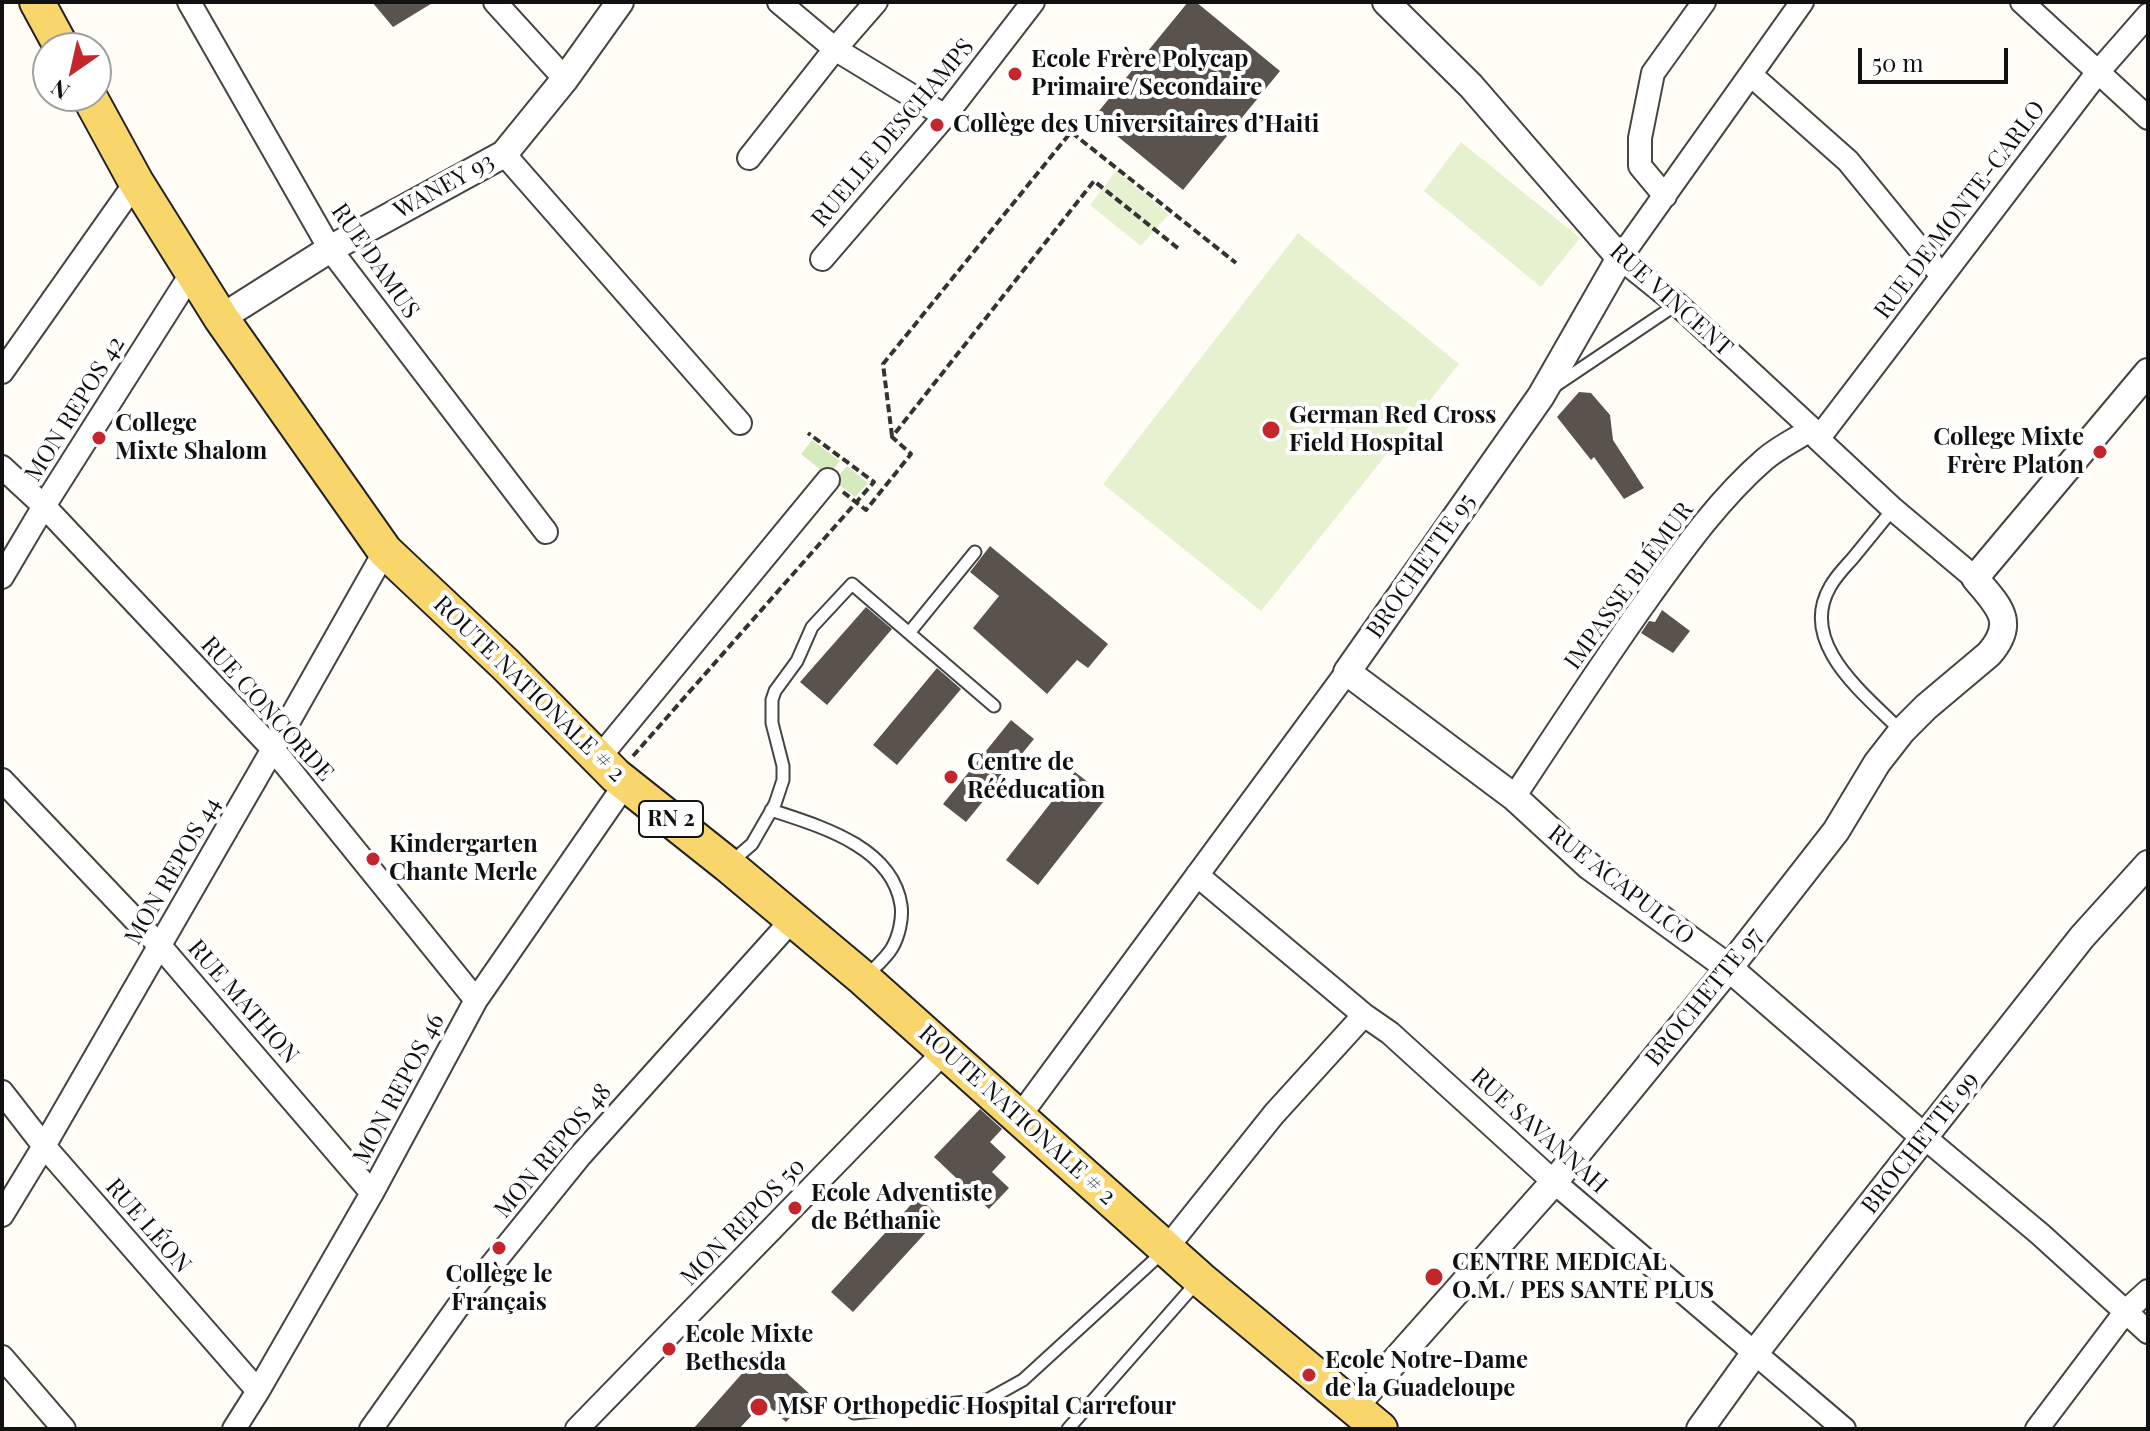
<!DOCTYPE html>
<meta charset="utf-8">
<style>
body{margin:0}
#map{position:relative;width:2150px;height:1431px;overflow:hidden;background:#fffdf5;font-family:"Playfair Display",serif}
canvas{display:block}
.frame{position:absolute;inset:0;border:4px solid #111;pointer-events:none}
.north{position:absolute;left:32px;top:32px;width:80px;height:80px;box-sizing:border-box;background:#fff;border:2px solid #a0a0a0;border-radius:50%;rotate:214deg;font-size:22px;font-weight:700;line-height:32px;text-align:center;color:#111}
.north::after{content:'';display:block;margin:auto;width:28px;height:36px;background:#c4262e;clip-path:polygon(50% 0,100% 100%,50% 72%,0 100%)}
.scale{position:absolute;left:1858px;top:48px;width:150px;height:36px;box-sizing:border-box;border:4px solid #111;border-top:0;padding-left:10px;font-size:24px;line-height:28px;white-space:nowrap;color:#111;-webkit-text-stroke:6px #fff;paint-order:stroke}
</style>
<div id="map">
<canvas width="2150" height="1431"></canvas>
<div class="frame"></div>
<div class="north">N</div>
<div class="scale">50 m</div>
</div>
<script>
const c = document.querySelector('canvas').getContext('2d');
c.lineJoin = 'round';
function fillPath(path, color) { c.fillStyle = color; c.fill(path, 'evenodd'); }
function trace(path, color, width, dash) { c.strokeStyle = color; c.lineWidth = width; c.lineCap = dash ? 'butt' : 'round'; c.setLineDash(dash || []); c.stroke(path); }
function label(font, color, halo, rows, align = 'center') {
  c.font = font + ' "Playfair Display",serif'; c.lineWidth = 8; c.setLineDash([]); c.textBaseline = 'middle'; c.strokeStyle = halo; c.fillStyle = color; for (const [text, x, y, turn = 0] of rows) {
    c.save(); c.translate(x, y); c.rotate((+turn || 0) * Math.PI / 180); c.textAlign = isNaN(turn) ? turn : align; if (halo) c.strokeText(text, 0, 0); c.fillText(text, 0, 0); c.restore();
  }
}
fillPath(new Path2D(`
 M812 440 840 461 828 476 801 454Z
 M847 466 868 483 855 497 834 481Z`), '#d5ebbd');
fillPath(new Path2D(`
 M1461 142 1580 238 1541 287 1424 191Z
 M1116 171 1169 214 1141 246 1090 205Z
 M1298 233 1459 364 1261 611 1103 484Z`), '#e6f2cf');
fillPath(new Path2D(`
 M372 2H434L393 27Z
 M1188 2H1196L1280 71 1183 190 1094 117Z
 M1579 392 1591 393 1610 415 1613 440 1644 488 1624 499 1594 457 1591 460 1557 417Z
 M990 546 1108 644 1088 668 1077 660 1047 694 973 628 999 596 970 572Z
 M866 607 892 629 827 705 800 682Z
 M1662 610 1690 631 1673 653 1641 633 1649 621 1655 622Z
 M937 668 961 689 897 765 873 745Z
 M1011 720 1034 739 966 822 943 804Z
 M1075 772 1107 797 1038 885 1006 860Z
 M980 1109 1002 1129 990 1142 1006 1157 992 1172 1009 1188 989 1209 934 1157Z
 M918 1197 940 1217 853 1312 831 1292Z
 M762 1351 811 1395 786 1422 764 1402 739 1429H693Z`), '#5a524d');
const service = new Path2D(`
 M1555 386 1677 304
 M1893 509C1880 525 1866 542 1853 558 1845 567 1836 576 1830 587 1797 644 1866 695 1901 731
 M909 633 975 552
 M771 810C819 826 892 846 901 905 903 918 899 936 892 948 886 958 875 967 867 976
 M730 863 752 844 775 804 783 780V766L772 723V700L775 691 797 661 812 627 852 584 994 706
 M854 1413 987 1400 1023 1380 1163 1252
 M1068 1429 1197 1282`);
const minor = new Path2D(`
 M189 2 330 249 546 532
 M495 2 565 79
 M779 2 835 49 945 116
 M1802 2 1620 258 1677 304 1812 429 1818 439 1893 509 1975 578
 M2022 2 2148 118
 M1751 75 1848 161 1942 276
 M504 154 740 423
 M749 158 835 49 876 2
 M1665 196 1640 166V138L1653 73 1704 2
 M822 259 945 116 1033 2
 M2 372 136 182
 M1818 439 2098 72 2148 15
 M2 467 44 506 273 749 476 1000
 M2 577 44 506 193 271
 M598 759 828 480
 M2 780 160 946 372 1193
 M1514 797C1559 729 1603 661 1651 594 1685 547 1721 497 1765 459 1779 447 1796 439 1812 429
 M1197 875 1364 1015 1390 1033 1554 1182 1844 1429
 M2 1092 44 1146 258 1391
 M1019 1117 1347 672
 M1924 1137 2040 1234 2148 1332
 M2 1215 44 1146 273 749 385 551
 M1166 1249 1274 1114 1364 1015
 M2 1357 64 1429
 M234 1429 258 1391 372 1193 476 1000 626 783
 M371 1429 457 1308 579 1157 792 920
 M577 1429 945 1051
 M2037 1429 2126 1311 2148 1291`);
const tertiary = new Path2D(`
 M1386 2 1471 86 1620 258 1541 396 1347 672 1514 797 1589 866 1729 968 1924 1137
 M221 318 330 249 504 154 565 79 620 2
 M1354 1407 1554 1182 1729 968 1836 831 1877 763 1902 731 1926 707 1989 654C2018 621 1997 605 1975 578L2148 372
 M1700 1429 1754 1354 1835 1250 2082 937 2148 864`);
const primary = new Path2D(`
 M37 2 62 48
 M89 96 136 182 221 318 385 551 505 664 616 776 728 865 864 979 1200 1279 1380 1429`);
trace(service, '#444', 15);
trace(minor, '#444', 26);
trace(tertiary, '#444', 30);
trace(primary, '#222', 38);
trace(new Path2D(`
 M892 436 883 364 1071 132 1236 263
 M843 492 866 510 911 454 892 437 1094 181 1179 249
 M633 756 874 482 808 433`), '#333', 4, [8, 4]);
trace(service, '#fff', 11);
trace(minor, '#fff', 22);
trace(tertiary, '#fff', 26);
trace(primary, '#f9d66b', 34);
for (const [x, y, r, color] of [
 [1015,74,8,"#c4262e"],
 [937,125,8,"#c4262e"],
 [1271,430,10,"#c4262e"],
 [99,438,8,"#c4262e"],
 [2100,452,8,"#c4262e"],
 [951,777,8,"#c4262e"],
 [373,859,8,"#c4262e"],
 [795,1208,8,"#c4262e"],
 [499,1248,8,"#c4262e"],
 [1434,1277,10,"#c4262e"],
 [669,1349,8,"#c4262e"],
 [1309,1375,8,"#c4262e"],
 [759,1407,10,"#c4262e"]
]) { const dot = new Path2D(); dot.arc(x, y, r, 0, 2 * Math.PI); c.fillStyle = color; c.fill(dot); trace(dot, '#fff', 3); }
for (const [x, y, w] of [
 [671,819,64]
]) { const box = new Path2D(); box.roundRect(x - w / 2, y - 18, w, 36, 6); c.fillStyle = '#fff'; c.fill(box); trace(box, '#111', 2); }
label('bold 22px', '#111', null, [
 ["RN 2",671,819]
]);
label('bold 24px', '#111', '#fff', [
 ["Ecole Frère Polycap",1031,60],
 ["Primaire/Secondaire",1031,88],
 ["Collège des Universitaires d’Haiti",953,125],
 ["German Red Cross",1289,416],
 ["Field Hospital",1289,444],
 ["College",115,424],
 ["Mixte Shalom",115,452],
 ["College Mixte",2084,438,"right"],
 ["Frère Platon",2084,466,"right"],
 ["Centre de",967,763],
 ["Rééducation",967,791],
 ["Kindergarten",389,845],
 ["Chante Merle",389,873],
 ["Ecole Adventiste",811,1194],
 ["de Béthanie",811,1222],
 ["CENTRE MEDICAL",1452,1263],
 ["O.M./ PES SANTE PLUS",1452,1291],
 ["Collège le",499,1275,"center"],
 ["Français",499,1303,"center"],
 ["Ecole Mixte",685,1335],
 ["Bethesda",685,1363],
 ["Ecole Notre-Dame",1325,1361],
 ["de la Guadeloupe",1325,1389],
 ["MSF Orthopedic Hospital Carrefour",777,1407]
], 'left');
label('24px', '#111', '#fff', [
 ["RUELLE DESCHAMPS",893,133,-50],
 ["WANEY 93",444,186,-29],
 ["RUE DE MONTE-CARLO",1960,210,-53],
 ["RUE DAMUS",375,261,55],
 ["RUE VINCENT",1671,300,42],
 ["MON REPOS 42",75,409,-58],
 ["BROCHETTE 95",1421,566,-55],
 ["IMPASSE BLÉMUR",1629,586,-54],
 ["ROUTE NATIONALE # 2",529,689,44],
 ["RUE CONCORDE",267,709,48],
 ["MON REPOS 44",173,871,-60],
 ["RUE ACAPULCO",1621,885,38],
 ["BROCHETTE 97",1704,997,-51],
 ["RUE MATHON",243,1002,49],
 ["MON REPOS 46",399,1089,-62],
 ["ROUTE NATIONALE # 2",1017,1115,42],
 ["RUE SAVANNAH",1539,1131,42],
 ["BROCHETTE 99",1920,1143,-52],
 ["MON REPOS 48",553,1151,-50],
 ["MON REPOS 50",743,1222,-46],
 ["RUE LÉON",148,1226,49]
]);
</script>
